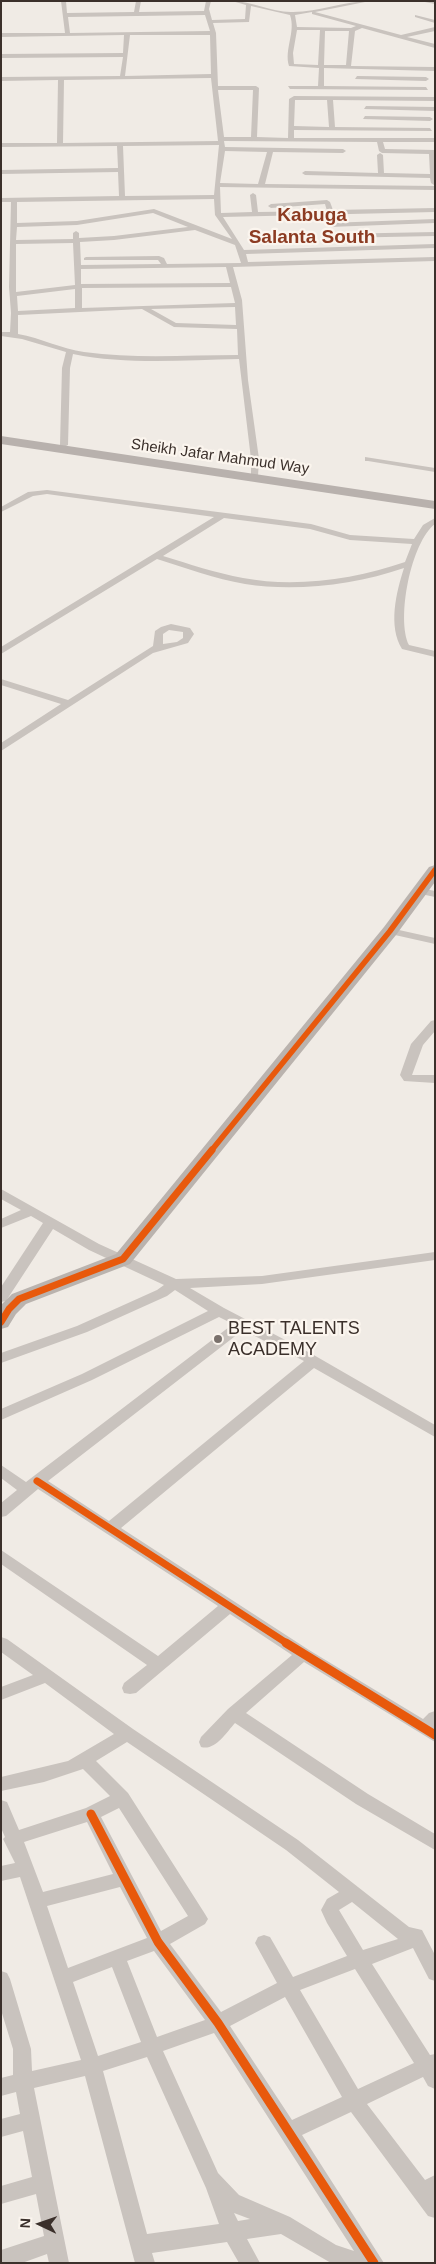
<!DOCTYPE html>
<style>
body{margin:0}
#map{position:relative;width:436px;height:2264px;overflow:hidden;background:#f0ebe5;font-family:Helvetica,sans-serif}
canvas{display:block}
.frame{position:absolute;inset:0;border:2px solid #3b302b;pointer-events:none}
.north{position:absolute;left:15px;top:2199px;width:50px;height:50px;-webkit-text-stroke:4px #fbf5ee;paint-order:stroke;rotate:273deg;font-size:14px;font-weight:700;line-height:20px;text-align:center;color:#3b302b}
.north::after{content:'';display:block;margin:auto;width:18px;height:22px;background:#3b302b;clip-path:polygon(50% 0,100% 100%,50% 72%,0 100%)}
</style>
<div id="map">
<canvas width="436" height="2264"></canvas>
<div class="frame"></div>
<div class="north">N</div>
</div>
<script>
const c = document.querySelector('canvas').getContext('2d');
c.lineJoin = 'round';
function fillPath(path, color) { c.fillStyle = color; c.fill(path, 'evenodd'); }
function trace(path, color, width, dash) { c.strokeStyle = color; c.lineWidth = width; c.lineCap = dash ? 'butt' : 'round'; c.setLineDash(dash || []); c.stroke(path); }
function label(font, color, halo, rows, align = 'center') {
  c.font = font + ' Helvetica,sans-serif'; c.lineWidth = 4.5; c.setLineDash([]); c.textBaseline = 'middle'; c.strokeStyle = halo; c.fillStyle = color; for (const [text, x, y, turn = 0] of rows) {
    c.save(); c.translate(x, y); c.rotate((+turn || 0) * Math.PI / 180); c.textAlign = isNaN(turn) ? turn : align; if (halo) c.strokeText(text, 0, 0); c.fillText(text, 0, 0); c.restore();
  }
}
fillPath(new Path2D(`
 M61 1H66L67 13 134 12 136 1H141L139 12 204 11 206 1H211L209 9 212 20 245 19 246 5 232 1C252 1 273 13 293 12 319 12 344 1 370 1L315 12 401 35 435 27V31L407 37 435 44V48L362 28 355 31 351 66 435 67V71L324 68V86L426 87 428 90 290 89 288 86H318L319 68 289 66C284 49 296 32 290 15L251 6 249 22 213 23 216 33 218 86H256L259 88 257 137 288 138 289 99 294 96 435 97V101L333 100 335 127 430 128 432 131 294 130V138H435V142H383L385 149 435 150 434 185 431 183 430 178 305 175 302 173 305 171 378 173 377 155 380 153 383 155 384 173 430 174 429 154 382 153 379 151 377 142 224 141 225 147 343 149 346 151 343 153 273 152 265 184 435 186V190L220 187 221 213 252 212 250 195 253 193 256 195 258 212 327 211 325 204 271 208 268 206 271 204 327 200 330 202 333 210 435 208V212L223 217 244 250 435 244V248L246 254 248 262 435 257V261L233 267 242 300 248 380 259 459 258 476 251 474V459L239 359C184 360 127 365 73 354L70 368 68 445 64 447 60 445 62 368 66 352 22 339 1 336V332H10L11 313 9 287 11 202H1V198L119 196 118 172 1 174V170L118 168 117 146 1 147V143H57L58 80 1 81V77L120 76 123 57 1 58V54L123 53 124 35 1 37V33H65ZM312 12V14L356 26 351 28 297 27 295 15ZM205 15 210 31 70 33 68 17ZM297 30H320L318 65 294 64 293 53ZM325 31H349L346 65H324ZM130 35H210L211 74 125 76ZM211 78 218 141 63 143 64 80ZM218 90H253L251 137H224ZM295 100H327L329 127 294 126ZM219 145 214 195 125 196 123 146ZM225 151 267 152 258 184 220 183ZM214 199 215 215 232 239 154 209 77 221 17 223V202ZM153 213 188 227 114 236 79 238V233L76 231 73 233V239L16 240 17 227 77 225ZM195 230 235 245 241 263 167 264 164 258 159 256 86 257 84 258V260H158L161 264 81 265 80 242 114 240ZM73 243 75 285 16 292V244ZM226 267 230 283 81 284V269ZM231 287 235 303 82 308V288ZM75 289V308L18 311 17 296ZM235 307 236 325 176 323 151 309ZM142 309 174 327 237 329 238 355C187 355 135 359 84 352 62 349 41 338 18 334V315Z
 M425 1H435V4L425 2Z
 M415 15 435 20V23L415 17Z
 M357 76 426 77 429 79 426 81 355 79Z
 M366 106 435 107V111L364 109Z
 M365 116 430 117 433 119 430 121 363 119Z
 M435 219V223L329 227 326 225 329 223Z
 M435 232V236L335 238 332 236 335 234Z
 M365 457 435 468V472L368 461H365Z
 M47 490 311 524 350 535 414 539 423 525 435 518V524C411 542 396 619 409 645L435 651V657L402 649C388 626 396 593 404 568 355 585 295 592 245 584 215 579 186 568 157 559L1 654V647L214 517 47 494 33 496 1 512V507L28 492ZM224 518 310 529 350 540 412 544 405 562C356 579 296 588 243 578 216 573 189 564 163 556Z
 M171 624 190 628 194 634 188 643 153 653 1 751V743L61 704 1 685V679L68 700 153 646 155 631 161 627ZM169 630 183 632V638L177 642 163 644V634Z
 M420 888 435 891V897L416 893 415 891 416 889Z
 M390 928 435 938V944L386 933 384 931Z
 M435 1020V1031L423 1045 412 1075H435V1083L404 1081 400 1075 411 1044 431 1021Z
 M1 1189 99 1244 176 1279 262 1276 435 1252V1260L262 1284 190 1288 224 1308 312 1354 435 1425V1437L314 1368 121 1528 309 1650 423 1719 429 1713 435 1711V1742L304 1662 246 1713 368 1794 435 1834V1850L356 1804 235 1723C226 1733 215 1751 201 1747L199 1742 201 1737 228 1709 292 1655 230 1614 136 1693 130 1694 124 1693 122 1688 124 1683 147 1665 1 1564V1550L158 1656 218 1606 38 1489 6 1516 1 1517V1503L17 1490 1 1478V1465L26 1482 233 1324 219 1317 92 1380 1 1420V1409L82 1374 208 1311 175 1290 167 1296 87 1332 1 1363V1353L77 1326 157 1290 164 1285 89 1250 53 1229 6 1301 1 1302V1287L43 1223 31 1216 1 1228V1219L21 1210 1 1199ZM243 1330 304 1361 109 1521 48 1481Z
 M1 1637 7 1639 133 1729 298 1840 409 1927 422 1930 435 1955V1981L429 1979 413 1948 372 1964 430 2055 435 2054V2089L428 2086 423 2077 367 2104 425 2180 435 2175V2218L428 2216 351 2112 302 2135 384 2263H331L281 2234 247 2239 260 2263H239L227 2242 152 2253 155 2263H135L85 2076 34 2088 69 2263H49L47 2254 22 2263H1V2250L44 2236 36 2194 1 2204V2186L32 2177 23 2131 1 2137V2119L20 2114 16 2092 1 2096V2078L13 2075V2049L1 2010V1971L7 1973 10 1979 31 2049 32 2071 81 2060 20 1877 1 1881V1866L15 1863 3 1839 5 1837 1 1828V1800L7 1802 19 1830 86 1808 110 1796 83 1769 44 1782 1 1791V1777L68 1761 114 1734 45 1683 1 1700V1687L33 1675 1 1652ZM127 1742 286 1850 339 1892 327 1899 321 1910 327 1923 347 1956 293 1977 270 1937 264 1935 258 1937 255 1943 277 1983 221 2012 170 1944 205 1924 208 1919 205 1914 128 1793 96 1761ZM119 1808 188 1916 161 1931 101 1817ZM87 1822 113 1874 43 1892 24 1842ZM120 1887 147 1938 68 1968 47 1906ZM352 1902 398 1939 363 1950 339 1910ZM154 1951 205 2020 157 2037 127 1961ZM112 1967 141 2042 98 2056 73 1982ZM355 1969 414 2063 358 2089 300 1990ZM285 1997 342 2097 292 2120 230 2026ZM214 2033 354 2251 336 2245 290 2217 239 2195 218 2173 163 2051ZM147 2057 206 2188 219 2224 147 2234 103 2071ZM234 2213 250 2219 238 2221Z`), '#c9c3be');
fillPath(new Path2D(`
 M435 865V882L396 935 130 1264 26 1304 16 1314 8 1327 1 1329V1305L12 1294 116 1254 384 927 429 867Z`), '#bab3ae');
fillPath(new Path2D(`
 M1 436 435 501V509L1 444Z`), '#b8b1ad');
trace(new Path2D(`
 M211 1151 390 931 435 870`), '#e8590c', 5.5);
trace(new Path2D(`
 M1 1322 9 1309 19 1299 123 1259 212 1150
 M37 1481 288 1644`), '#e8590c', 7);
trace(new Path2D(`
 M286 1643 435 1735
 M91 1814 158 1942 218 2023 374 2263`), '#e8590c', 9);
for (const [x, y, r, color] of [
 [218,1339,5,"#7a716c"]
]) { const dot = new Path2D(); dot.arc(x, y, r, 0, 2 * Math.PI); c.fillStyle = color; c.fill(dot); trace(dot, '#fbf5ee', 2); }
label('15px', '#3b302b', '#fbf5ee', [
 ["Sheikh Jafar Mahmud Way",220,457,8]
]);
label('18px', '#3b302b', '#fbf5ee', [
 ["BEST TALENTS",228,1329],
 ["ACADEMY",228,1350]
], 'left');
label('bold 19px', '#8c3b22', '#fbf5ee', [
 ["Kabuga",312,216],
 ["Salanta South",312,238]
]);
</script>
